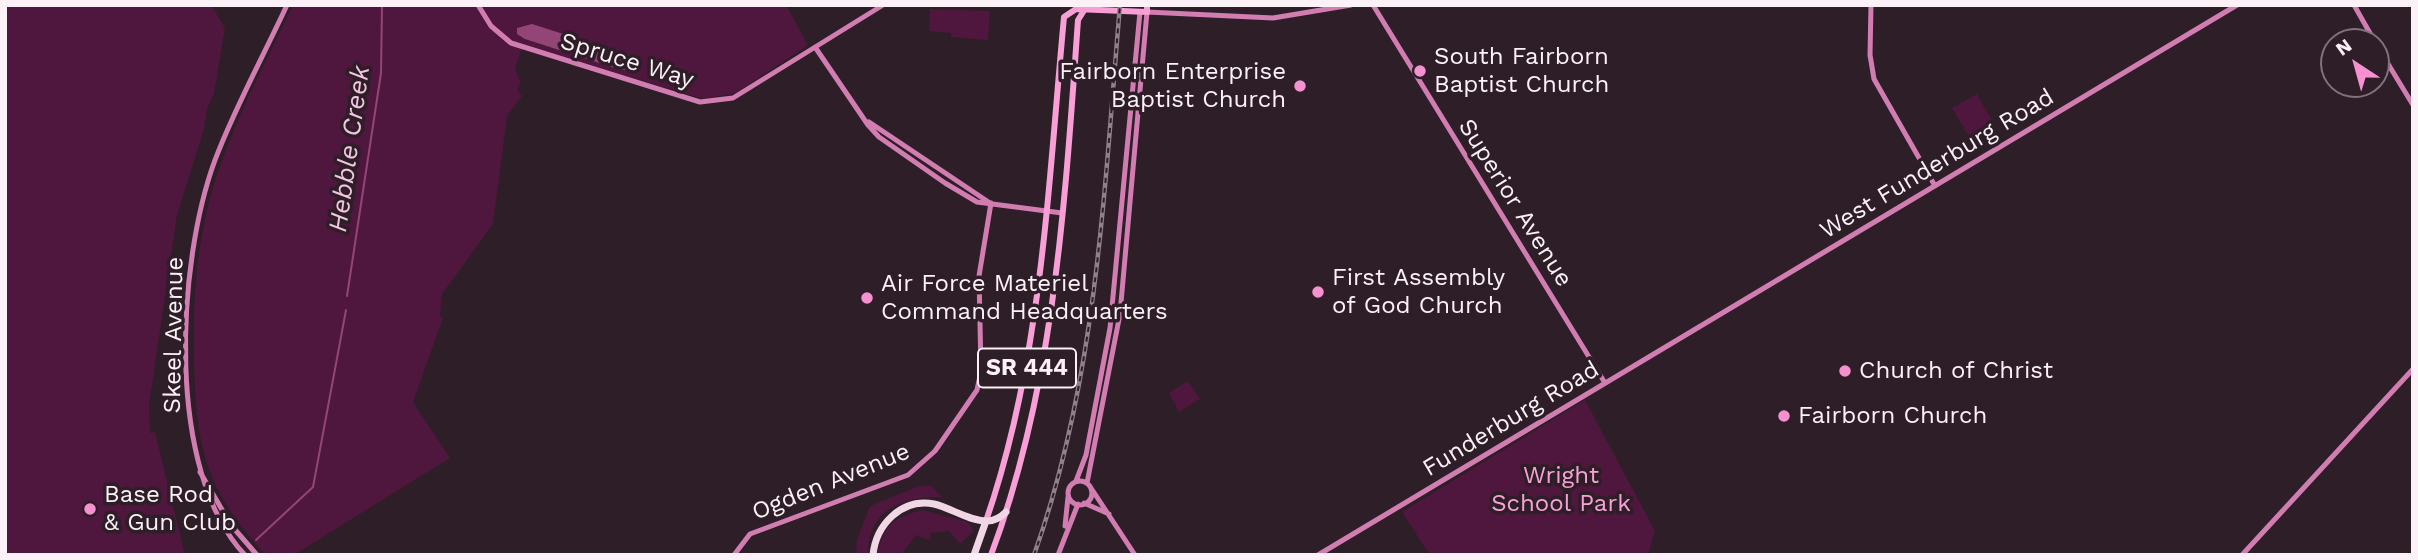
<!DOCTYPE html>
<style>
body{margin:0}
#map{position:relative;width:2418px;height:560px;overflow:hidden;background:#2d1e27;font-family:"Work Sans",sans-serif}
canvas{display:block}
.frame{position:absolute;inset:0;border:7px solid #fdf1f8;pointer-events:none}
.north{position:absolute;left:2320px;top:28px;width:70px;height:70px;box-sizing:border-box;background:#2d1e27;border:2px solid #80727b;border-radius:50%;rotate:324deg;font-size:19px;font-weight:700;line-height:28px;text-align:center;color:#fdf1f8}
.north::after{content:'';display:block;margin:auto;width:24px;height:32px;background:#f690d1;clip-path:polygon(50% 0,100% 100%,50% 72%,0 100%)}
</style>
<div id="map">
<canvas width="2418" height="560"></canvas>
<div class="frame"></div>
<div class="north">N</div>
</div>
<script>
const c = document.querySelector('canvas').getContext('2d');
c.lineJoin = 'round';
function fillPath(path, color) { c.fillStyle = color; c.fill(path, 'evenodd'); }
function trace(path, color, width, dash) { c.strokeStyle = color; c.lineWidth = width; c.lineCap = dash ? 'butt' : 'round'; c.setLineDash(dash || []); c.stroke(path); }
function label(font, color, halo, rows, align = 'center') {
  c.font = font + ' "Work Sans",sans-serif'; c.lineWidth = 7; c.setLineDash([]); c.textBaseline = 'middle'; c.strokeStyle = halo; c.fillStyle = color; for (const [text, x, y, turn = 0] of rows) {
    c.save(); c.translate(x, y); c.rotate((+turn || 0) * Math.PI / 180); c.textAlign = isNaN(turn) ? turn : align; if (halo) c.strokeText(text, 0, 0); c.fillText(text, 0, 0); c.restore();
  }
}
fillPath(new Path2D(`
 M5 5H211L225 28 214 93 207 109 204 129 177 215 149 405 150 433 155 432 185 555H5Z
 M293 5H786L808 45 736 93 704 99 523 45 515 69 521 82 517 90 522 96 507 116 493 224 442 294 440 316 443 318 413 402 450 458 294 555H266C204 487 196 448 194 358 193 310 195 262 206 215 222 142 261 73 293 5Z
 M930 9 990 11 988 40 951 37V33L929 31Z
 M1977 94 1995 126 1971 140 1952 108Z
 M1188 381 1200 399 1179 412 1169 393Z
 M1585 400 1655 531 1648 555H1430L1402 512Z
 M919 486H931L942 497C903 496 867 510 868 555H856L857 539 870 506Z
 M922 510 968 522 974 531 960 544 949 531 930 533 931 541 916 535 901 555 877 554C885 525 892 518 922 510Z`), '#4f173d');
fillPath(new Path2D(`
 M532 24 632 56 638 64 635 71 618 69 525 39 517 34V28Z`), '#934578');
trace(new Path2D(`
 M347 296 381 73 382 5
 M256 540 313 487 346 310`), '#934578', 2);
trace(new Path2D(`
 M478 5 491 26 511 43 700 102 733 98 883 5
 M1373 5 1605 383
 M1871 5 1870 55 1874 79 1935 186
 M2354 5 2375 42
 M2376 44 2413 105
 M815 47 868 125 879 137 945 183 977 202 1062 213
 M869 122 990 203
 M200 472 231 525 257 555
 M1076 481 1086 455 1110 328 1140 12
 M1068 493a12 12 0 1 1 24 0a12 12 0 1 1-24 0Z
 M1087 483 1120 314 1147 12 1273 18 1351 5
 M1091 488 1135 555
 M1084 503 1109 514
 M1065 526 1068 497
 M245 555C165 471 177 263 215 160 235 107 263 57 287 5
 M734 555 750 534 908 475 935 451 977 390 981 371 979 276 991 203
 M1058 555 1078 504
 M1318 555 2237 5
 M2242 555 2413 369`), '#d27db2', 5);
trace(new Path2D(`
 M986 521C1042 359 1048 187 1064 17L1076 9 1147 12V5
 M991 555C1055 384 1065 201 1078 20L1085 9`), '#f79fd6', 6);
trace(new Path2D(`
 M873 555C876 525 901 498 934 504 951 508 969 521 987 521 995 521 1001 517 1006 512
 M974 555 986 521`), '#f1d6e6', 7);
const rail = new Path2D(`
 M1034 555C1097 378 1104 191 1120 5`);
trace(rail, '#8f8189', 4.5);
trace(rail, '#2d1e27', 2, [5]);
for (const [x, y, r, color] of [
 [1420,71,7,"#f690d1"],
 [1300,86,7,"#f690d1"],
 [1318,292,7,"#f690d1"],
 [867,298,7,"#f690d1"],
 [1845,371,7,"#f690d1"],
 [1784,416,7,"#f690d1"],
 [90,509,7,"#f690d1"]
]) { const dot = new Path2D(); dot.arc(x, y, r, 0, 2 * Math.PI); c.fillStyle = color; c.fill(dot); trace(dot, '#2d1e27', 2.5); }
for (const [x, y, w] of [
 [1027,368,98]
]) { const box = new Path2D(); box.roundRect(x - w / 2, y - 19.5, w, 39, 5); c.fillStyle = '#2d1e27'; c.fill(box); trace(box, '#fdf1f8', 2); }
label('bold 23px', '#fdf1f8', null, [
 ["SR 444",1027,368]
]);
label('24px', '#fdf1f8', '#2d1e27', [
 ["South Fairborn",1434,57],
 ["Baptist Church",1434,85],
 ["Fairborn Enterprise",1286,72,"right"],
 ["Baptist Church",1286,100,"right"],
 ["First Assembly",1332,278],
 ["of God Church",1332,306],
 ["Air Force Materiel",881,284],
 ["Command Headquarters",881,312],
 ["Church of Christ",1859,371],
 ["Fairborn Church",1798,416],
 ["Base Rod",104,495],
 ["& Gun Club",104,523]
], 'left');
label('24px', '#fdf1f8', '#2d1e27', [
 ["Spruce Way",627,61,17],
 ["West Funderburg Road",1937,164,-31],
 ["Superior Avenue",1515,203,58],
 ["Skeel Avenue",174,335,-89],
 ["Funderburg Road",1511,419,-31],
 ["Ogden Avenue",831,482,-22]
]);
label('24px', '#f8a1d7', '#2d1e27', [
 ["Wright",1561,476],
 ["School Park",1561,504]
]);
label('italic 26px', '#f2c5e0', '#2d1e27', [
 ["Hebble Creek",350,149,-82]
]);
</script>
